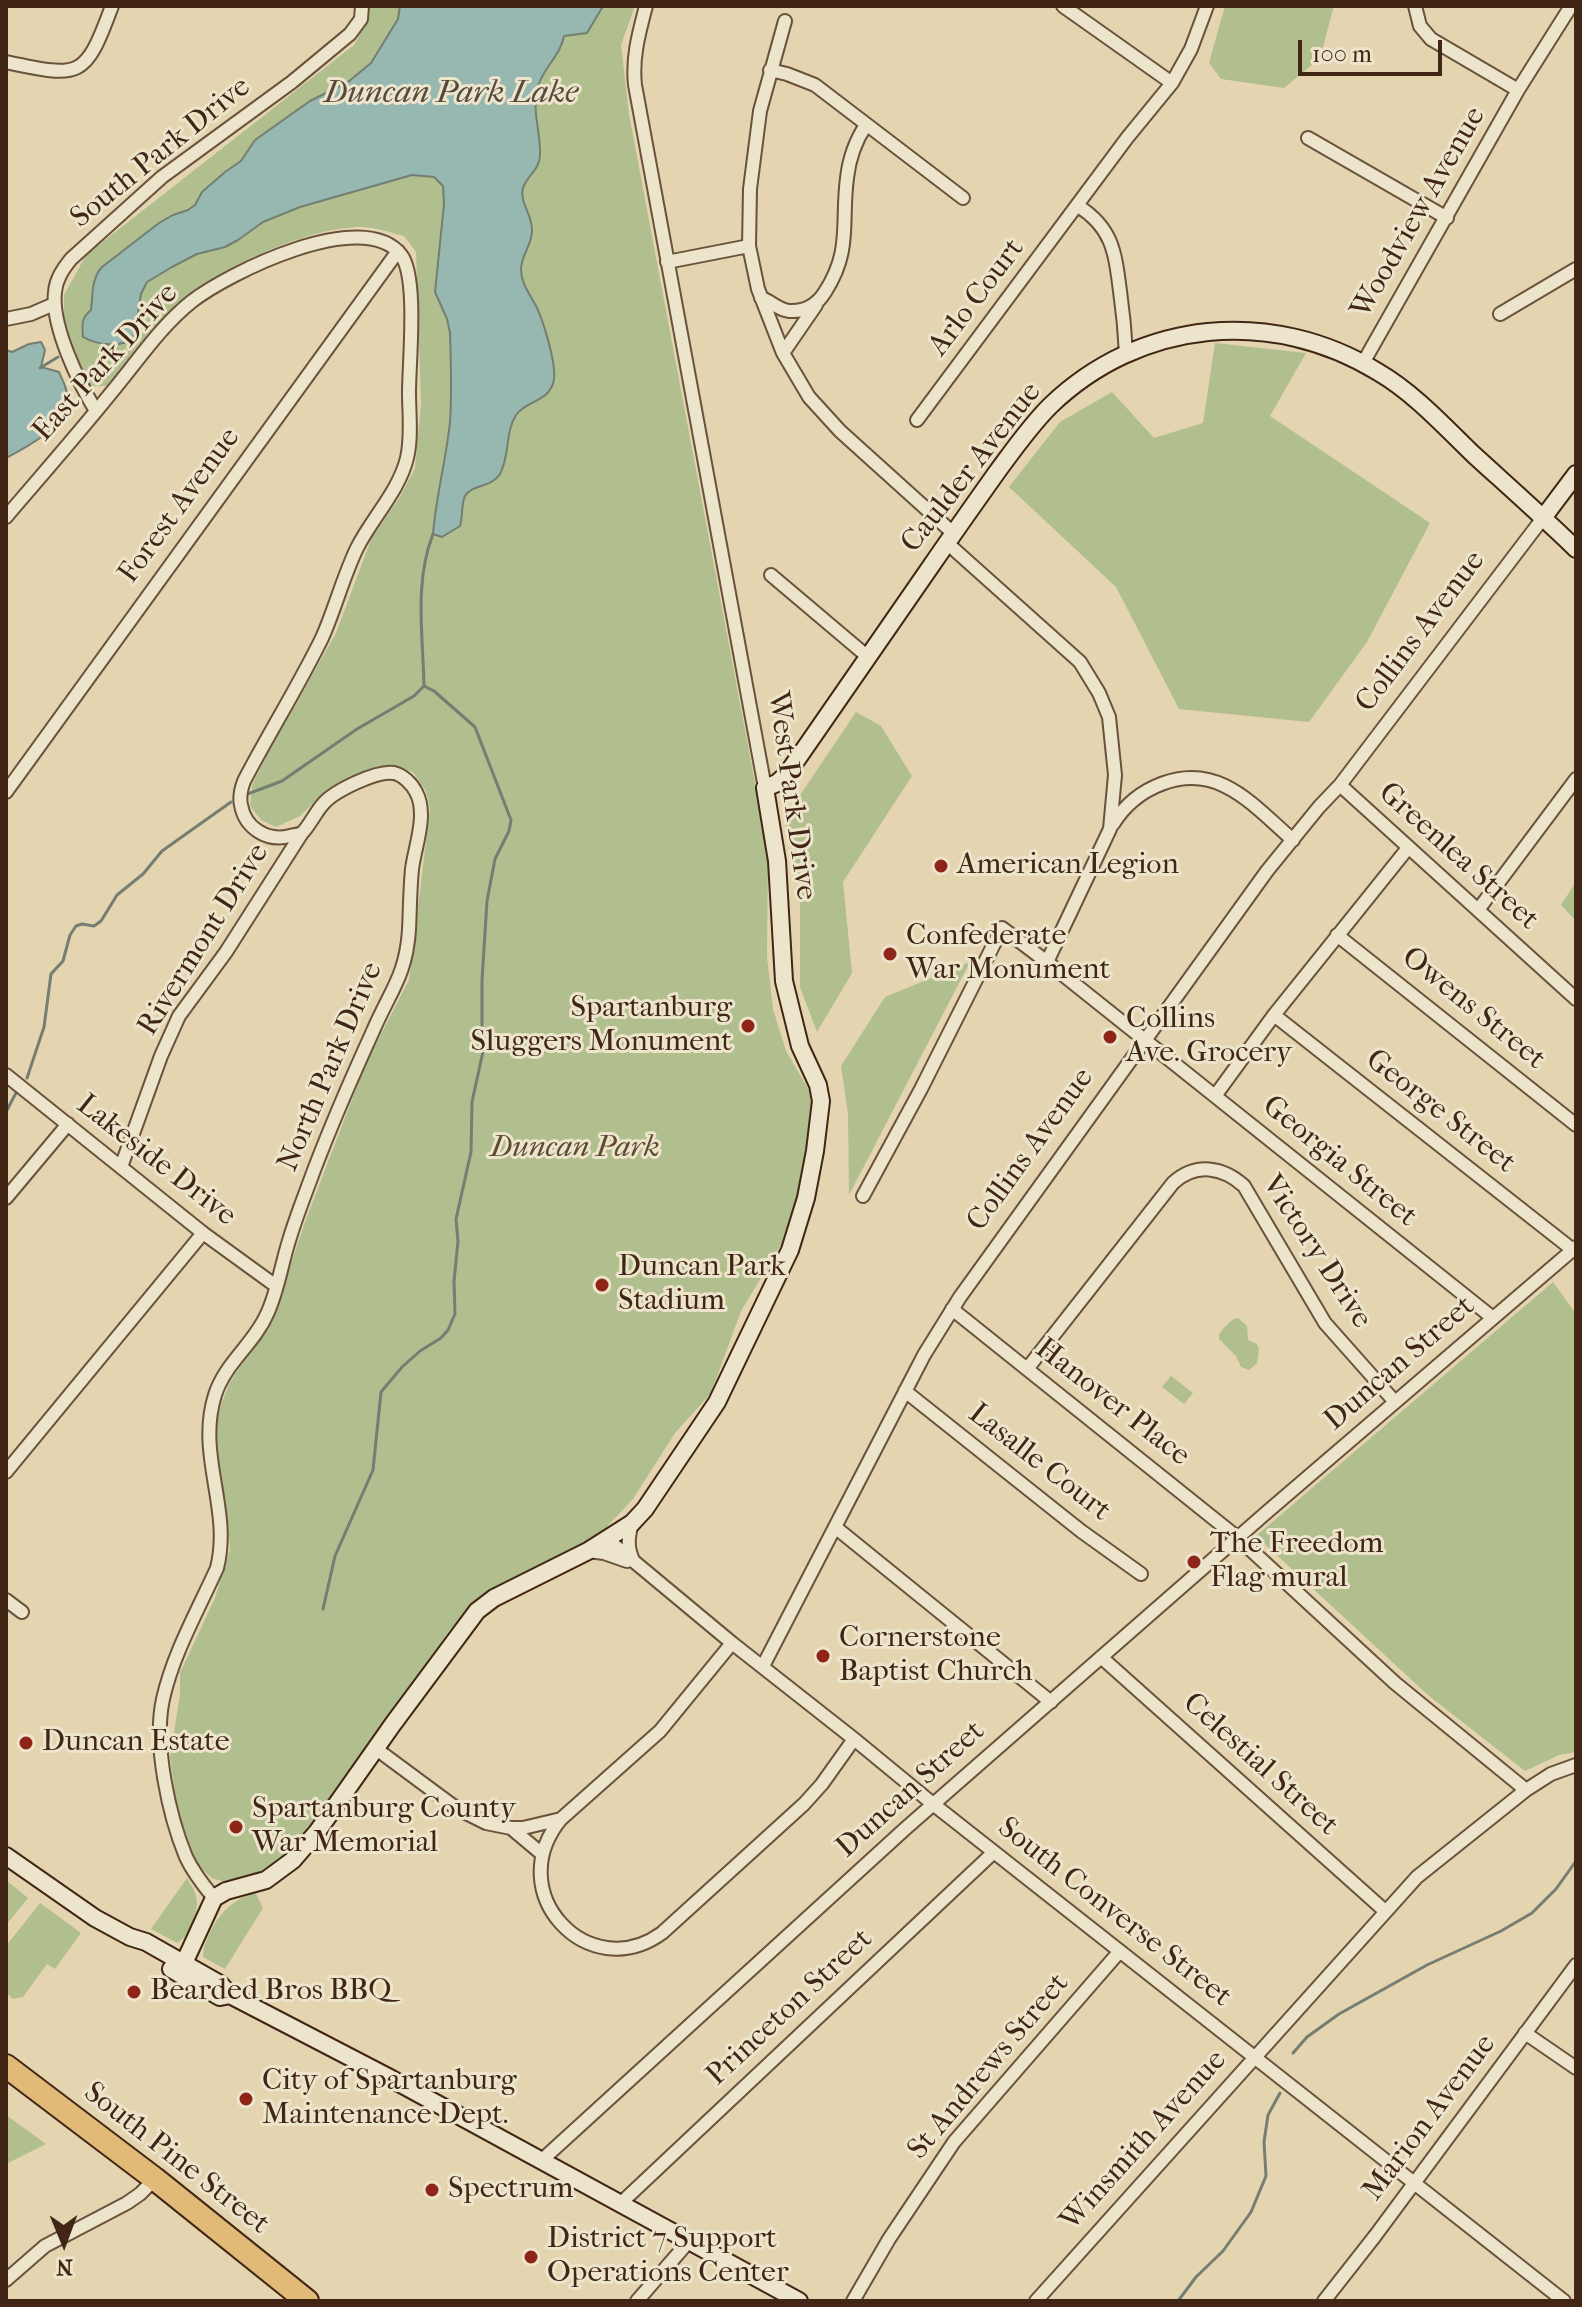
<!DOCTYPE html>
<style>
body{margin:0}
#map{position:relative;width:1582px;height:2307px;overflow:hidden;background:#e4d5b0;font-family:"IM FELL French Canon",serif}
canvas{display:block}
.frame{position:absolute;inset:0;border:8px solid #412615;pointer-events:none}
.north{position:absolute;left:24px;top:2203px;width:80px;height:80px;-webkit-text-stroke:6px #ede4cc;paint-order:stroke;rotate:179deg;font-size:22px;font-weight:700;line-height:32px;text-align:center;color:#412615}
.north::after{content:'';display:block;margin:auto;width:28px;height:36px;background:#412615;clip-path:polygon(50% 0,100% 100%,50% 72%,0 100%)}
.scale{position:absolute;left:1298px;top:40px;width:144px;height:36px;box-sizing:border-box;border:4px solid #412615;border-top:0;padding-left:10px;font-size:24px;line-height:28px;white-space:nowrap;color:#412615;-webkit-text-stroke:6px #ede4cc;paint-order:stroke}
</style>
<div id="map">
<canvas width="1582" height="2307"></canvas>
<div class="frame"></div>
<div class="north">N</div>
<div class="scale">100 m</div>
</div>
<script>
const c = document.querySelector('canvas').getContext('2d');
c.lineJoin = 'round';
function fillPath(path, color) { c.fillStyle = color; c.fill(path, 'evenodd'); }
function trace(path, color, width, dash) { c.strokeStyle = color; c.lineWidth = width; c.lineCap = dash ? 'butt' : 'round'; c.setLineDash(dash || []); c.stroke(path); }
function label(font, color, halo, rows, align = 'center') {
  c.font = font + ' "IM FELL French Canon",serif'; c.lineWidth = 6; c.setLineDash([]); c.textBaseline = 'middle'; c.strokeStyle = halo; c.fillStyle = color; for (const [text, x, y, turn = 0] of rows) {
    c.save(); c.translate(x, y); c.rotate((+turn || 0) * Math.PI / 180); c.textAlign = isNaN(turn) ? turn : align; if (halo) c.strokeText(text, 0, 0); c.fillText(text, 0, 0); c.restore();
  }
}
fillPath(new Path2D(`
 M368 6H635L621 45 629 114 768 852 767 957 773 1009 786 1051 813 1097 808 1158 784 1240 741 1311 711 1393 675 1433 633 1499 602 1532 544 1566 491 1590 449 1631 312 1829 275 1867 253 1879 222 1881 212 1878 198 1866 190 1852 177 1810 170 1757 180 1695V1673L215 1598 230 1549 227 1514 215 1448 217 1416 229 1384 274 1314 305 1222 366 1063 409 980 430 809 426 791 413 772 391 765 365 772 319 797 300 816 276 827 261 820 250 806 252 785 268 753 336 633 372 537 400 497 415 468 421 405 416 252 404 236C389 232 372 226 357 227 302 230 226 265 185 301 171 314 154 329 142 344 130 358 121 373 107 386H91L78 372 64 324V295L86 255 354 45 369 18Z
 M1225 6H1334L1320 58 1284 88 1221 79 1209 63Z
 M1215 343 1306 353 1270 416 1430 523 1367 642 1309 722 1179 709 1116 587 1009 487 1060 422 1112 392 1154 438 1203 423Z
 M856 712 881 726 912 776 843 882 852 973 817 1032 800 987V885L784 819Z
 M1576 882V921L1561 905Z
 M970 962 849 1195 848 1114 841 1066 885 997Z
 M1553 1282 1576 1314V1752L1559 1755 1525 1771 1428 1695 1256 1536Z
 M1238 1318 1247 1326 1248 1340 1257 1344 1259 1349 1257 1363 1249 1370 1241 1367 1236 1356 1219 1339V1334C1224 1328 1230 1319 1238 1318Z
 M1171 1376 1193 1393 1184 1404 1162 1387Z
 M187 1878C190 1884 195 1890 196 1896 200 1912 190 1936 177 1943L151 1929Z
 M6 1880 28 1898 6 1925Z
 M255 1892 263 1908 225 1969 203 1957C203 1949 205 1944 208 1937 218 1914 231 1901 255 1892Z
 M40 1903 81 1933 55 1969 47 1964 23 1997 13 1999 6 1993V1946Z
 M6 2115 46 2144 6 2164Z`), '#b1be8d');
const water = new Path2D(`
 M400 6H603L587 33 564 36C561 55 542 69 537 89 532 111 541 134 540 156 539 170 527 176 523 188 519 201 532 215 532 229 533 244 521 255 521 269 521 285 531 295 537 308 544 323 556 363 554 379 551 402 526 400 516 415 505 432 510 456 500 474 491 488 472 484 465 496 461 504 463 517 460 526L442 537 433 534C436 496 446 460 450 422 452 393 451 363 450 333L447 319 435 292 444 204 443 186 434 177 412 175 300 207 263 222 238 240 225 247 197 254 172 267 147 282 141 294 134 338C121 348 97 345 83 337 82 325 81 318 91 310 93 295 91 279 102 267L159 223 173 215 188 210 195 205 202 192 225 172 241 161 255 140 310 101 348 82 371 63 398 19Z
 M41 342 45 350 41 367 59 372C63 381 69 392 67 403 62 429 27 447 6 458V350L12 352 29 344Z`);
fillPath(water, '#96b8b0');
trace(water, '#747e72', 2);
trace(new Path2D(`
 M40 368 58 357
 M245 795 282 781 357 729 414 696 424 686C423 634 414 583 433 534
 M27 1078 44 1027 51 974 63 961 70 935 76 926 82 924 94 926 101 921 117 895 143 874 162 851 231 802
 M6 1112 17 1091
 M323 1609 335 1556 373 1470 381 1392 402 1367 420 1351 441 1338 448 1330 455 1314 454 1281 458 1241 456 1219 471 1152 472 1102 484 1047 482 1029V980L487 901 495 859 509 831 511 820 475 727 434 691 424 686
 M1293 2053 1307 2037 1339 2014 1427 1965 1501 1931 1532 1913 1556 1889 1576 1861
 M1178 2301 1196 2277 1223 2251 1251 2212 1266 2176 1264 2142 1268 2115 1280 2093`), '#747e72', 3);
const street = new Path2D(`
 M646 6C639 33 632 57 635 85L765 788
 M1063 6 1172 83
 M1415 6 1420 26 1431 39 1518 90
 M785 21 760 111 750 189 749 246 758 289 783 353 809 397 840 431 953 533
 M6 62C81 78 85 79 112 6
 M770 70 787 74 815 85 963 198
 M1308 138 1447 218
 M1078 206C1113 228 1115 253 1120 291 1123 312 1125 333 1126 354
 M667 262 749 246
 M761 298C771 301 778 310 789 311 806 312 817 305 825 292 852 250 841 223 847 178 849 160 856 140 866 125
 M1500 314 1576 269
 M6 319 31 314 54 304
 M783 353 816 305
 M1363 363 1518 90 1571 6
 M96 411C79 383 51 326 55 292 56 279 63 269 71 259L162 177 292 82 350 34 361 19 362 6
 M917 420 1127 138 1172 83 1191 49 1207 6
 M6 517C41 476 77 435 111 393 137 362 160 327 191 302 228 273 363 206 401 255 418 276 409 363 409 392 409 414 412 437 407 458 399 491 372 518 357 548 343 577 335 609 322 638 298 687 269 733 244 781 241 789 239 796 241 805 245 828 267 842 290 836 294 835 298 835 302 833 308 828 317 810 323 804 334 791 377 770 394 773 403 775 412 784 416 792 428 814 415 846 412 869 410 889 410 909 409 930 406 976 390 991 373 1031 352 1077 332 1123 314 1170 305 1195 295 1219 288 1244 281 1267 277 1293 267 1314 254 1344 225 1363 215 1395 196 1455 232 1509 217 1568 198 1610 173 1654 163 1699 153 1744 169 1816 186 1857 193 1872 203 1885 214 1898
 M947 543 1080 662 1099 693 1109 717 1115 775 1110 829 1047 962
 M771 575 868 657
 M1340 785 1576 999
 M6 792 398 251
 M1113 824C1136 787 1184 766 1225 786 1250 798 1272 822 1293 840
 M1478 910 1576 779
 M1337 935 1576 1125
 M1274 1015 1573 1250
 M6 1075 203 1233 276 1286
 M1215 1096 1274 1015 1408 848
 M121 1167 161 1056 179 1016 226 952 302 833
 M863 1196 921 1089 1002 928 1047 962 1493 1318
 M6 1198 68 1124
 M952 1309 1238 1538 1395 1683 1526 1790
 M1027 1369 1173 1183C1196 1162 1223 1167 1244 1186L1325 1323 1395 1402
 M905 1391 1081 1531 1141 1574
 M6 1472 203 1233
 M632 1523C628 1537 627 1547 633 1560
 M835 1527 1051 1702
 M607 1539 732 1643 854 1739 933 1804 1564 2301
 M588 1551 604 1553 627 1561
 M6 1600 22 1612
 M1101 1657 1385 1911
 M763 1666 924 1355 960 1297 1267 871 1319 807 1340 785 1543 518
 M375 1748 456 1808 486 1823 511 1828H523L561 1819 660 1731 732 1643
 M561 1819C500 1893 589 1986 662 1933L804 1804 822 1784 854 1739
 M511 1828 542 1854
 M1525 2033 1576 2068
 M542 2160 906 1828 1267 1512 1576 1247
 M621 2203 994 1852
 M6 2280 45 2246 127 2203 140 2194 155 2179
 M637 2301 690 2240
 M853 2301 889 2239 954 2142 1120 1951
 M1036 2301 1417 1877 1526 1790 1551 1774 1576 1765
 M1324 2301 1375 2236 1576 1965`);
const secondary = new Path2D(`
 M1543 518 1576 474
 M6 1856 95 1918 130 1937 146 1942 220 1984 230 1995 388 2077 799 2301
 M171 1969 220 1997 230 1995
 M179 1974 214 1898 226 1891 266 1880 293 1860 317 1832 393 1724 477 1611 494 1598 588 1551 632 1523 645 1509 717 1402 790 1250 806 1198 815 1151 821 1101 818 1085 800 1046 784 981 777 861 765 788 777 783 787 774C835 705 883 635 931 566 953 534 975 503 997 472 1014 449 1030 426 1050 406 1140 319 1272 307 1378 372 1414 393 1444 426 1474 455 1508 486 1543 517 1576 549`);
const highway = new Path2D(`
 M6 2066 155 2179 307 2301`);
trace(street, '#6a523c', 16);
trace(secondary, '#412615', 20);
trace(highway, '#412615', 26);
trace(street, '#ede4cc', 12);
trace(secondary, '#ede4cc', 16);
trace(highway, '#e2ba78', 22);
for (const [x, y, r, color] of [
 [941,866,8,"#8f2418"],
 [890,954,8,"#8f2418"],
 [748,1026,8,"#8f2418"],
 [1110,1037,8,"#8f2418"],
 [602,1285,8,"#8f2418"],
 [1194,1562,8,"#8f2418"],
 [823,1656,8,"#8f2418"],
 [26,1743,8,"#8f2418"],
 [236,1827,8,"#8f2418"],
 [134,1992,8,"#8f2418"],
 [246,2099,8,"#8f2418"],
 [432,2190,8,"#8f2418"],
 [531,2257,8,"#8f2418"]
]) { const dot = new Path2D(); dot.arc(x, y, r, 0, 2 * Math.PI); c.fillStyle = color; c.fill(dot); trace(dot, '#ede4cc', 3); }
label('30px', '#412615', '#ede4cc', [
 ["South Park Drive",161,153,-39],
 ["Woodview Avenue",1419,213,-60],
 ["Arlo Court",977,298,-53],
 ["East Park Drive",106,363,-48],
 ["Caulder Avenue",972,468,-52],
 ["Forest Avenue",180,506,-54],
 ["Collins Avenue",1421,632,-53],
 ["West Park Drive",791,796,82],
 ["Greenlea Street",1458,857,42],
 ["Rivermont Drive",204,940,-58],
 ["Owens Street",1473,1009,39],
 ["North Park Drive",331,1067,-67],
 ["George Street",1440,1112,38],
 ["Collins Avenue",1031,1150,-54],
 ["Lakeside Drive",156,1161,38],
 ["Georgia Street",1339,1162,39],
 ["Victory Drive",1316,1252,57],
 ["Duncan Street",1400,1364,-41],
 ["Hanover Place",1112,1403,38],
 ["Lasalle Court",1039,1463,38],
 ["Celestial Street",1260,1765,42],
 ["Duncan Street",911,1790,-42],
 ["South Converse Street",1114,1913,38],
 ["Princeton Street",790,2008,-43],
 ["St Andrews Street",989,2067,-50],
 ["Marion Avenue",1430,2118,-53],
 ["Winsmith Avenue",1144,2141,-48],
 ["South Pine Street",176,2159,38]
]);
label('30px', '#412615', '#ede4cc', [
 ["American Legion",957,866],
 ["Confederate",906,937],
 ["War Monument",906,971],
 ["Spartanburg",732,1009,"right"],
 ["Sluggers Monument",732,1043,"right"],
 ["Collins",1126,1020],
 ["Ave. Grocery",1126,1054],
 ["Duncan Park",618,1268],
 ["Stadium",618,1302],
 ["The Freedom",1210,1545],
 ["Flag mural",1210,1579],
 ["Cornerstone",839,1639],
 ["Baptist Church",839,1673],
 ["Duncan Estate",42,1743],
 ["Spartanburg County",252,1810],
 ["War Memorial",252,1844],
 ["Bearded Bros BBQ",150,1992],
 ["City of Spartanburg",262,2082],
 ["Maintenance Dept.",262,2116],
 ["Spectrum",448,2190],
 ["District 7 Support",547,2240],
 ["Operations Center",547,2274]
], 'left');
label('italic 30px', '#5d4c33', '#ede4cc', [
 ["Duncan Park",575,1149]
]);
label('italic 32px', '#564a3c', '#ede4cc', [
 ["Duncan Park Lake",451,94]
]);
</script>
